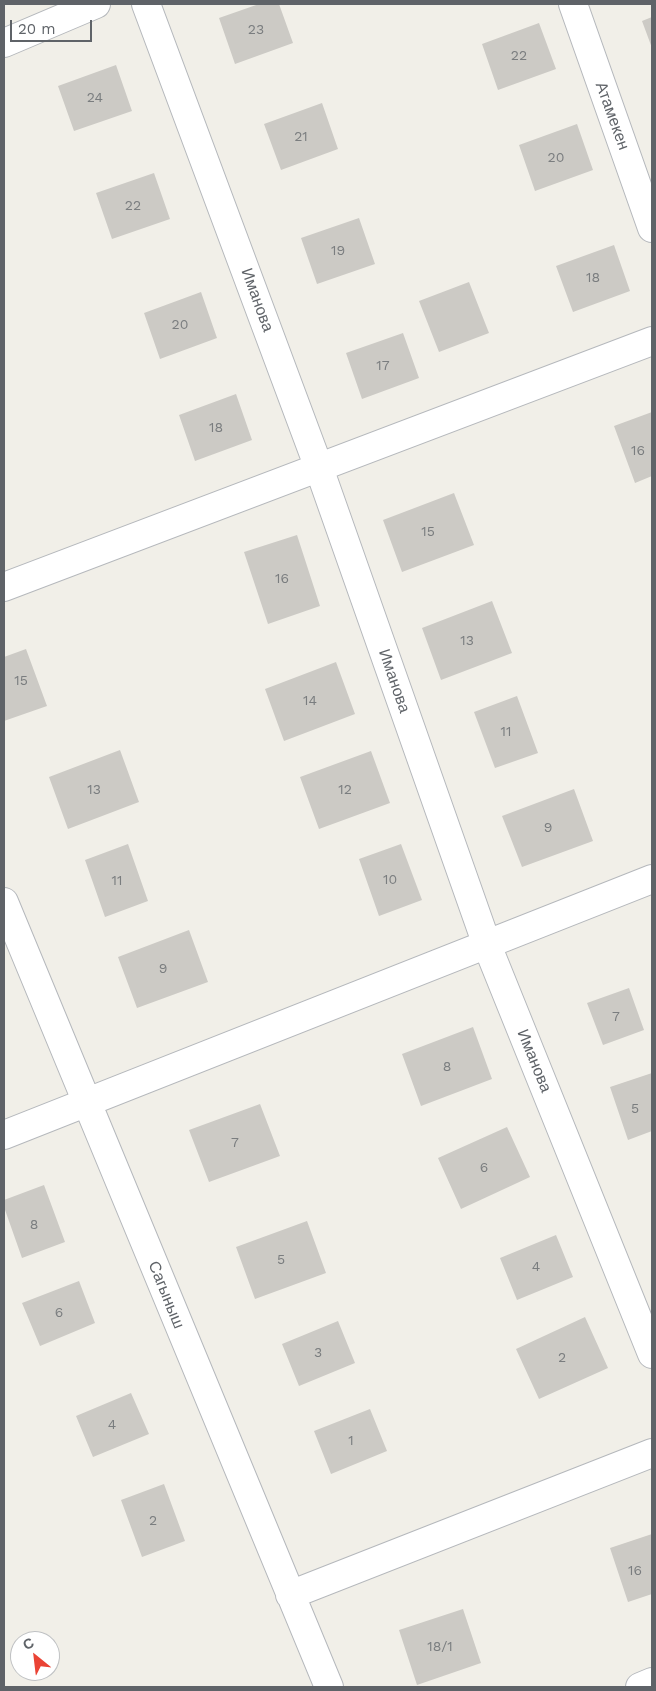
<!DOCTYPE html>
<meta charset="utf-8">
<style>
body{margin:0}
#map{position:relative;width:656px;height:1691px;overflow:hidden;background:#f1efe8;font-family:"Work Sans",sans-serif}
canvas{display:block}
.frame{position:absolute;inset:0;border:5px solid #5f6368;pointer-events:none}
.north{position:absolute;left:10px;top:1631px;width:50px;height:50px;box-sizing:border-box;background:#fff;border:1px solid #bfc1c3;border-radius:50%;rotate:331deg;font-size:14px;font-weight:700;line-height:20px;text-align:center;color:#5f6368}
.north::after{content:'';display:block;margin:auto;width:18px;height:22px;background:#ea4335;clip-path:polygon(50% 0,100% 100%,50% 72%,0 100%)}
.scale{position:absolute;left:10px;top:20px;width:82px;height:22px;box-sizing:border-box;border:2px solid #5f6368;border-top:0;padding-left:6px;font-size:15px;line-height:18px;white-space:nowrap;color:#5f6368;-webkit-text-stroke:4px #fff;paint-order:stroke}
</style>
<div id="map">
<canvas width="656" height="1691"></canvas>
<div class="frame"></div>
<div class="north">С</div>
<div class="scale">20 m</div>
</div>
<script>
const c = document.querySelector('canvas').getContext('2d');
c.lineJoin = 'round';
function fillPath(path, color) { c.fillStyle = color; c.fill(path, 'evenodd'); }
function trace(path, color, width, dash) { c.strokeStyle = color; c.lineWidth = width; c.lineCap = dash ? 'butt' : 'round'; c.setLineDash(dash || []); c.stroke(path); }
function label(font, color, halo, rows, align = 'center') {
  c.font = font + ' "Work Sans",sans-serif'; c.lineWidth = 4; c.setLineDash([]); c.textBaseline = 'middle'; c.strokeStyle = halo; c.fillStyle = color; for (const [text, x, y, turn = 0] of rows) {
    c.save(); c.translate(x, y); c.rotate((+turn || 0) * Math.PI / 180); c.textAlign = isNaN(turn) ? turn : align; if (halo) c.strokeText(text, 0, 0); c.fillText(text, 0, 0); c.restore();
  }
}
fillPath(new Path2D(`
 M259 4H279L293 43 235 64 219 18Z
 M652 17V48L642 21Z
 M539 23 556 69 498 90 482 44Z
 M116 65 132 111 74 131 58 86Z
 M322 103 338 149 281 170 264 124Z
 M577 124 593 170 535 191 519 145Z
 M154 173 170 219 112 239 96 193Z
 M359 218 375 264 317 284 301 238Z
 M614 245 630 291 573 312 556 266Z
 M469 282 489 333 439 352 419 301Z
 M201 292 217 338 160 359 144 313Z
 M403 333 419 378 362 399 346 353Z
 M236 394 252 440 195 461 179 415Z
 M652 412V476L635 483 614 426Z
 M454 493 474 545 402 572 383 520Z
 M297 535 320 606 268 624 244 552Z
 M492 601 512 653 441 680 422 628Z
 M26 649 47 706 4 721V657Z
 M336 662 355 714 284 741 265 689Z
 M517 696 538 753 495 768 474 712Z
 M120 750 139 802 68 829 49 777Z
 M371 751 390 803 319 829 300 777Z
 M574 789 593 841 522 867 502 816Z
 M128 844 148 901 105 917 85 860Z
 M401 844 422 900 379 916 359 859Z
 M189 930 208 982 137 1008 118 957Z
 M629 988 644 1030 603 1045 587 1003Z
 M473 1027 492 1079 421 1106 402 1054Z
 M652 1073V1131L628 1140 610 1087Z
 M260 1104 280 1156 209 1182 189 1130Z
 M507 1127 530 1177 461 1209 438 1158Z
 M44 1185 65 1242 22 1258 4 1207V1200Z
 M307 1221 326 1273 255 1299 236 1247Z
 M556 1235 573 1277 517 1300 500 1258Z
 M79 1281 95 1323 40 1346 22 1303Z
 M585 1317 608 1368 539 1399 516 1349Z
 M338 1321 355 1363 299 1386 282 1344Z
 M131 1393 149 1434 93 1457 76 1416Z
 M370 1409 387 1451 331 1474 314 1431Z
 M164 1484 185 1541 142 1557 121 1500Z
 M652 1534V1594L628 1602 610 1548Z
 M463 1609 481 1663 417 1685 399 1630Z`), '#cccac5');
const minor = new Path2D(`
 M146 4 319 468 487 945 652 1354
 M573 4 652 228
 M4 43 96 4
 M4 587 652 341
 M4 902 329 1687
 M4 1135 652 879
 M290 1595 652 1453
 M640 1687 652 1682`);
trace(minor, '#b5b8bc', 30);
trace(minor, '#fff', 28);
label('14px', '#7a7d7f', null, [
 ["23",256,30],
 ["22",519,56],
 ["24",95,98],
 ["21",301,137],
 ["20",556,158],
 ["22",133,206],
 ["19",338,251],
 ["18",593,278],
 ["20",180,325],
 ["17",383,366],
 ["18",216,428],
 ["16",638,451],
 ["15",428,532],
 ["16",282,579],
 ["13",467,641],
 ["15",21,681],
 ["14",310,701],
 ["11",506,732],
 ["13",94,790],
 ["12",345,790],
 ["9",548,828],
 ["10",390,880],
 ["11",117,881],
 ["9",163,969],
 ["7",616,1017],
 ["8",447,1067],
 ["5",635,1109],
 ["7",235,1143],
 ["6",484,1168],
 ["8",34,1225],
 ["5",281,1260],
 ["4",536,1267],
 ["6",59,1313],
 ["3",318,1353],
 ["2",562,1358],
 ["4",112,1425],
 ["1",351,1441],
 ["2",153,1521],
 ["16",635,1571],
 ["18/1",440,1647]
]);
label('16px', '#5f6368', '#fff', [
 ["Атамекен",612,116,70],
 ["Иманова",257,300,70],
 ["Иманова",394,681,71],
 ["Иманова",534,1061,68],
 ["Сагыныш",166,1295,68]
]);
</script>
